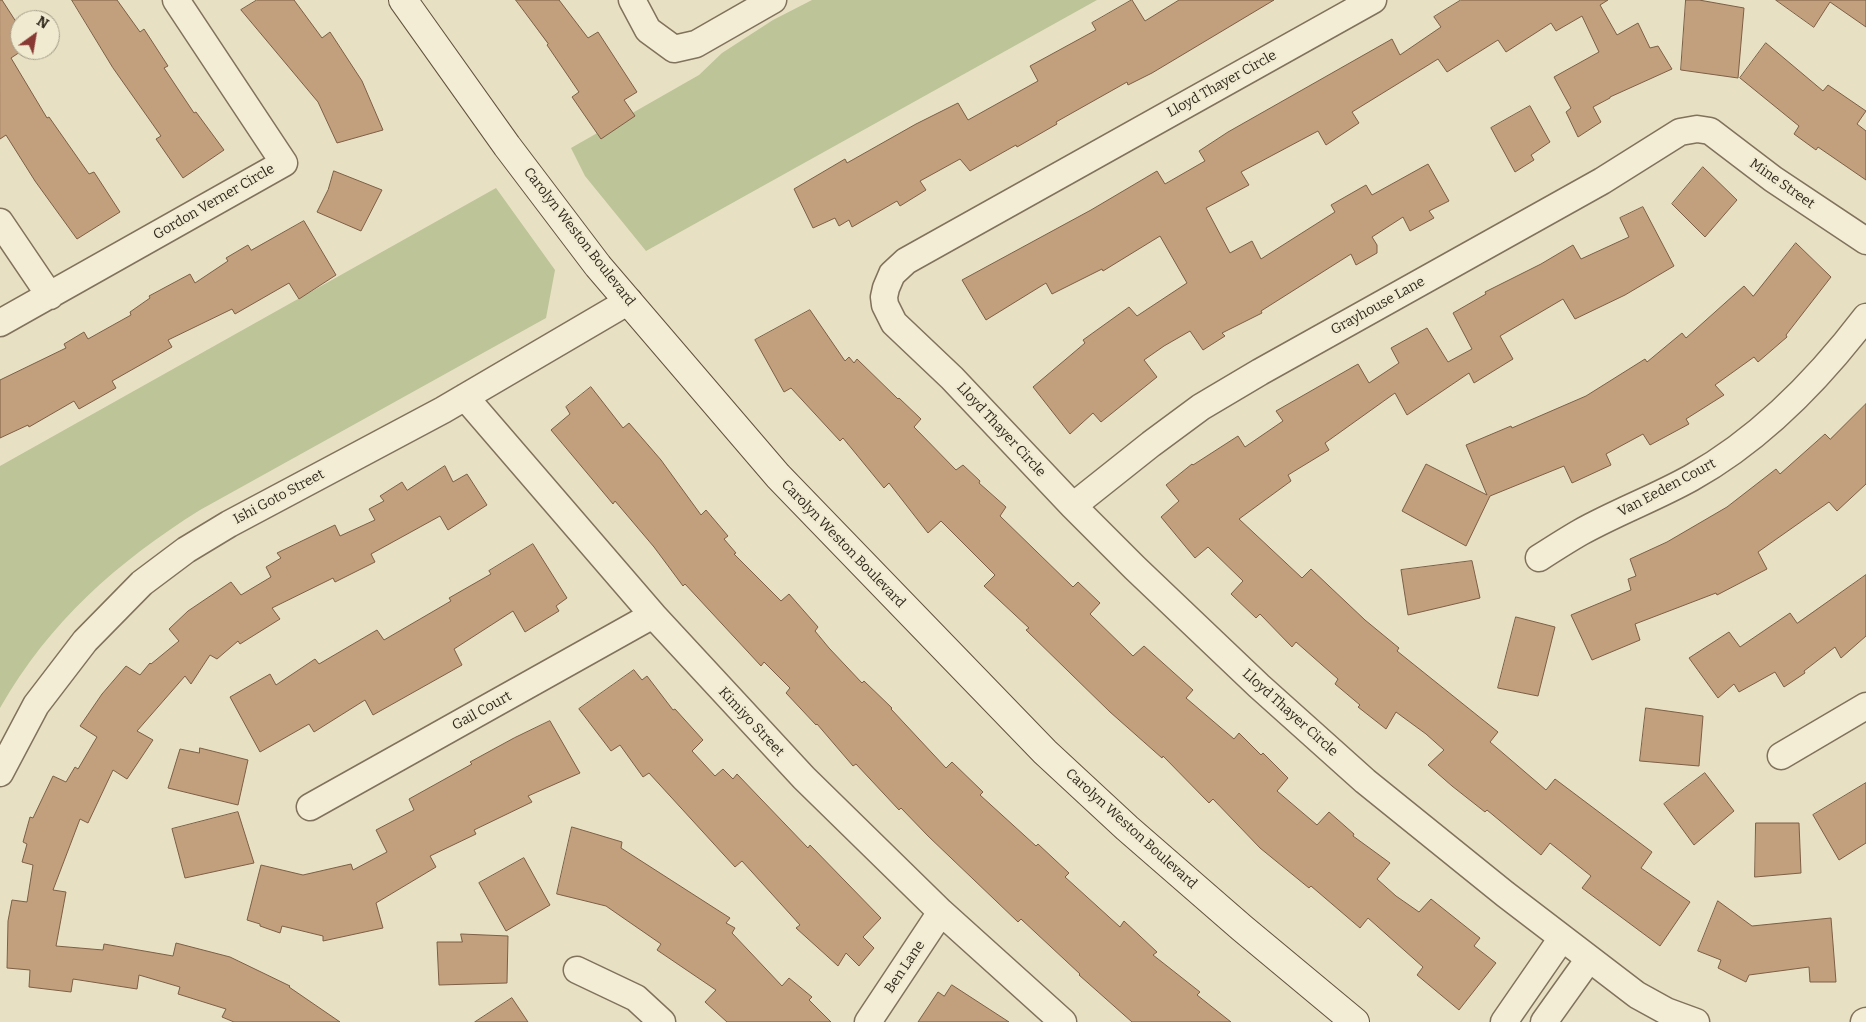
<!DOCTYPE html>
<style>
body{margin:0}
#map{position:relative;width:1866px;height:1022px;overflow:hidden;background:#e8e0c3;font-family:Bitter,serif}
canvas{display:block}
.north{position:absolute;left:10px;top:10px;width:50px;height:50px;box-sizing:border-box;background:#f0ead1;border:1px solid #a49d89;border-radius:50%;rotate:32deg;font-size:14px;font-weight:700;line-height:20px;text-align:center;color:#31291e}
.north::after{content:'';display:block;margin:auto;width:18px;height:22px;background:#883933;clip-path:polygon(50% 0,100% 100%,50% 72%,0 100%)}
</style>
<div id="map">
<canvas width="1866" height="1022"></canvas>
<div class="north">N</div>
</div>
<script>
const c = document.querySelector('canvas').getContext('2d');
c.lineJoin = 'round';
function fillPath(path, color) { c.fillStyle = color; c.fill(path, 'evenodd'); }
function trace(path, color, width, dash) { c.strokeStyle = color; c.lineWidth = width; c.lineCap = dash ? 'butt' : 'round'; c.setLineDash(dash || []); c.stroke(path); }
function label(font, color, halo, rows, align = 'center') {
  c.font = font + ' Bitter,serif'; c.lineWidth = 4; c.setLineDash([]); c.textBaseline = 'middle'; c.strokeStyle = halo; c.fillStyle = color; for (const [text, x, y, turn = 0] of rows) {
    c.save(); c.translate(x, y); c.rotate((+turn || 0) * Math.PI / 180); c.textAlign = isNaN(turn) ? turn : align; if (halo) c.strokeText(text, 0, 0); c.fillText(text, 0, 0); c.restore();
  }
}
fillPath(new Path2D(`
 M812 0H1097L646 251 585 176 571 148 699 75 722 53 773 20Z
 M496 188 555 270 546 318 200 510C117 562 49 622 0 708V466Z`), '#bcc498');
const building = new Path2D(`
 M0 0H2L20 28V52L11 58 47 118 49 117 89 174 94 172 120 212 77 239 35 181 6 135 0 139Z
 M72 0H117L140 32 144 29 168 66 164 68 194 113 196 112 224 150 183 178 156 139 161 136 113 68Z
 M257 0H294L322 38 330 32 362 81 383 130 337 143 318 102 241 10Z
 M516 0H559L588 38 598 32 637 92 624 100 635 116 601 139 572 97 579 92 547 45 548 44Z
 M1132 0 1145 21 1179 0H1274L1152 73 1128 85 1127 82 1056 122 1057 124 1017 147 1016 145 970 171 960 159 920 181 926 190 900 206 897 201 852 227 849 220 839 226 835 218 813 228 794 189 845 159 847 163 916 124 958 103 968 120 1038 81 1030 66 1096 30 1092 23Z
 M1461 0H1608L1600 5 1617 35 1638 23 1650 48 1658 46 1672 69 1610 97V98L1593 107 1601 122 1578 137 1566 112 1571 108 1554 77 1599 52 1582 16 1556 31 1551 23 1506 52 1498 40 1447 72 1438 59 1352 112 1359 123 1326 145 1318 131 1241 172 1249 185 1206 208 1230 253 1252 241 1261 259 1335 212 1331 205 1366 185 1372 195 1428 164 1449 201 1429 211 1434 218 1410 231 1403 217 1372 237 1377 245V253L1356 265 1351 254 1261 311 1262 313 1222 333 1225 336 1203 350 1190 331 1164 346 1144 360 1157 377 1101 422 1093 413 1070 434 1033 387 1085 343 1083 340 1129 307 1137 316 1187 283 1160 236 1103 271 1102 269 1052 294 1046 283 986 320 962 280 1091 210 1157 171 1165 184 1205 161 1199 151 1228 132 1392 39 1400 55 1441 27 1434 17Z
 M1686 0H1699L1744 8 1738 78 1681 70Z
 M1776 0H1866V27L1830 2 1814 27Z
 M1766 43 1823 91 1828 85 1866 111 1857 124 1866 131V180L1818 147 1816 150 1794 134 1799 126 1740 78Z
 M1530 106 1550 142 1531 155 1534 160 1515 172 1491 128Z
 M1703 167 1737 200 1705 237 1672 204Z
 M334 171 382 190 361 231 317 212 328 190Z
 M1643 207 1674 266 1625 295 1575 319 1563 299 1500 336 1513 359 1474 383 1469 373 1407 415 1395 393 1325 443 1329 450 1288 475 1291 481 1239 519 1302 578 1311 569 1365 620 1399 648 1397 651 1498 732 1490 742 1546 790 1555 779 1652 852 1641 868 1690 902 1660 946 1582 888 1591 876 1550 843 1541 855 1487 810 1485 812 1452 786 1428 765 1444 750 1426 734 1396 712 1386 729 1358 707 1360 705 1335 684 1338 679 1296 642 1292 647 1260 614 1256 618 1231 594 1243 581 1208 547 1195 558 1161 517 1179 501 1166 485 1192 464 1193 465 1238 436 1245 447 1283 421 1276 411 1358 364 1369 383 1399 363 1391 348 1427 328 1448 362 1472 349 1453 313 1486 294 1485 292 1541 264 1573 245 1581 259 1629 237 1620 218Z
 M304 221 336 275 299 299 289 283 235 314 232 309 168 340 172 347 112 381 116 388 79 409 74 401 29 427 28 425 0 438V380L66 348 64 344 84 332 88 339 131 315 130 312 150 298 149 296 190 274 195 283 228 261 226 258 248 245 251 250Z
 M1796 243 1831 277 1786 335 1787 337 1758 362 1754 357 1715 385 1724 395 1686 419 1689 424 1650 445 1643 434 1606 454 1611 465 1572 483 1564 466 1490 496 1466 546 1402 511 1426 464 1487 495 1466 445 1511 426 1512 428 1586 396 1645 359 1647 362 1682 333 1686 338 1744 286 1753 296Z
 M810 310 845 361 849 357 854 363 857 359 898 399 899 398 921 419 914 427 956 470 963 465 980 481 979 483 1006 507 1000 516 1073 587 1078 582 1100 603 1090 614 1133 656 1144 646 1193 690 1186 698 1234 739 1239 733 1261 755 1263 753 1288 778 1277 791 1317 825 1329 812 1354 834 1353 836 1390 863 1377 879 1396 896 1419 912 1431 899 1480 938 1474 946 1496 963 1459 1010 1417 975 1423 967 1368 918 1360 928 1311 886 1309 888 1260 848 1213 799 1209 803 1163 756 1162 758 1110 712 1026 630 1029 628 984 586 995 575 941 521 928 533 889 483 884 488 843 438 840 441 791 388 784 392 755 340Z
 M591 387 623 428 629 423 661 460 701 515 706 510 728 536 724 539 736 553 734 554 781 601 789 594 818 627 815 631 829 648 862 683 864 681 892 708 891 709 946 768 952 762 983 792 980 795 1036 846 1038 844 1069 873 1065 877 1120 927 1124 921 1157 952 1153 955 1200 992 1197 995 1231 1022H1132L1079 975 1080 974 1021 919 1018 922 928 836 901 808 899 810 856 764 853 766 817 724 816 725 786 693 790 688 764 662 761 666 685 584 683 586 654 547 615 501 613 504 551 430 570 414 566 407Z
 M1866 404V484L1837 511 1829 502 1758 552 1767 569 1717 595 1716 593 1635 624 1640 640 1592 660 1571 615 1631 590 1628 579 1636 576 1630 559 1667 542 1727 507 1776 469 1780 474 1825 434 1830 439Z
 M445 466 453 482 467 474 487 505 448 530 440 516 371 554 375 562 335 582 333 578 272 608 280 619 240 644 238 641 217 659 210 655 191 684 185 676 137 731 153 740 127 779 113 770 88 823 80 819 53 890 66 892 56 946 103 950 104 944 173 956 176 943 230 957 290 986 289 987 340 1022H234L222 1017 226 1009 178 994 180 987 139 975 137 989 73 979 71 992 29 987 30 970 7 968 8 921 12 900 27 902 33 865 22 862 27 844 23 842 30 817 33 818 53 776 66 782 75 767 78 769 97 737 80 726 102 694 126 666 140 675 150 663 151 664 179 641 169 629 188 611 231 582 241 595 271 577 266 567 281 558 277 553 335 525 340 536 375 520 369 509 384 501 380 496 402 482 407 490Z
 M533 544 567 598 556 606 559 611 525 632 513 611 454 649 462 665 373 715 365 700 314 732 309 724 260 752 230 697 270 674 276 685 315 659 319 664 377 630 384 640 451 601 449 598 491 574 489 571Z
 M1472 561 1480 598 1408 615 1401 570Z
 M1866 575V636L1841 658 1835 647 1804 671 1805 673 1784 687 1775 672 1739 692 1734 684 1718 698 1689 658 1729 632 1740 647 1790 613 1797 623Z
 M1516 617 1555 627 1538 696 1498 688Z
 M634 670 642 680 647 676 673 710 675 709 703 740 692 751 715 776 723 769 733 779 737 774 808 848 810 845 881 918 863 937 874 948 859 966 846 953 838 966 796 928 800 925 742 861 735 867 649 773 643 777 620 745 611 751 579 709Z
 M1646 708 1703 716 1699 766 1640 761Z
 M550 721 580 773 528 796 532 802 474 830 476 834 430 856 436 867 376 903 383 928 323 941V936L282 926 280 933 260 926V924L247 920 261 865 303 875 351 864 353 870 387 852 376 830 414 810 409 799 472 764 470 762 514 738Z
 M200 748 248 760 238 805 168 788 180 749 199 753Z
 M1705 773 1734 811 1694 845 1664 804Z
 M1866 783V843L1839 860 1813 815Z
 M238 812 254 863 185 878 172 829Z
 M1756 823H1799L1801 873 1755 877Z
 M572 827 622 842 621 848 730 918 726 923 735 928 732 933 782 986 789 978 812 997 809 1000 831 1022H727L705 1002 716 990 657 950 661 944 606 906 557 894Z
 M524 858 550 905 506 931 479 883Z
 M1718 901 1752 926 1831 918 1836 982H1810L1809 967 1749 975 1746 982 1718 968 1721 960 1698 951Z
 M461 934 508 936 507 983 439 985 437 942H462Z
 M952 985 1009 1022H918L938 992 944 996Z
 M512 998 528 1022H475Z`);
fillPath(building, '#c29f7d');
trace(building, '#7c5f45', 1);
const street = new Path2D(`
 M632 0 648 30 674 49 696 44 773 0
 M1373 0 906 261 892 274 886 288 884 297 885 305 894 323 952 378 1073 506 1135 568 1259 686 1365 781 1505 894 1637 995 1666 1011 1696 1022
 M0 222 50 296
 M0 323 284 163 176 0
 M465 397 653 615 804 778 941 912 1063 1022
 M1073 506 1151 444 1201 407 1260 372 1602 181 1680 132 1697 129 1710 131 1773 179 1866 241
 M1539 558C1553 549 1567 540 1581 532 1617 512 1655 498 1691 478 1761 439 1818 380 1866 317
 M1781 756 1866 706
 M0 773 36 705 85 641 142 583 186 550 229 524 443 410 629 301
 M310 807 653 615
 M577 970 636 998 662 1022
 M868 1022 941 912
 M1504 1022 1562 938
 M1544 1022 1589 959
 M1864 1022 1866 1021`);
const secondary = new Path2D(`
 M403 0 507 146 598 266 778 476 1045 752 1127 828 1242 928 1355 1022`);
trace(street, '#80725c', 29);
trace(secondary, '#62533f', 30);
trace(street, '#f4edd5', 26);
trace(secondary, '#f4edd5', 28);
label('14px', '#31291e', '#f0ead1', [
 ["Lloyd Thayer Circle",1222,84,-29],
 ["Mine Street",1782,184,35],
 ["Gordon Verner Circle",214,202,-30],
 ["Carolyn Weston Boulevard",579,237,52],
 ["Grayhouse Lane",1378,306,-29],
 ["Lloyd Thayer Circle",1001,430,47],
 ["Van Eeden Court",1667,488,-28],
 ["Ishi Goto Street",279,497,-28],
 ["Carolyn Weston Boulevard",843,544,46],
 ["Gail Court",482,711,-29],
 ["Lloyd Thayer Circle",1290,713,42],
 ["Kimiyo Street",751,722,47],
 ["Carolyn Weston Boulevard",1131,829,42],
 ["Ben Lane",905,967,-56]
]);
</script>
